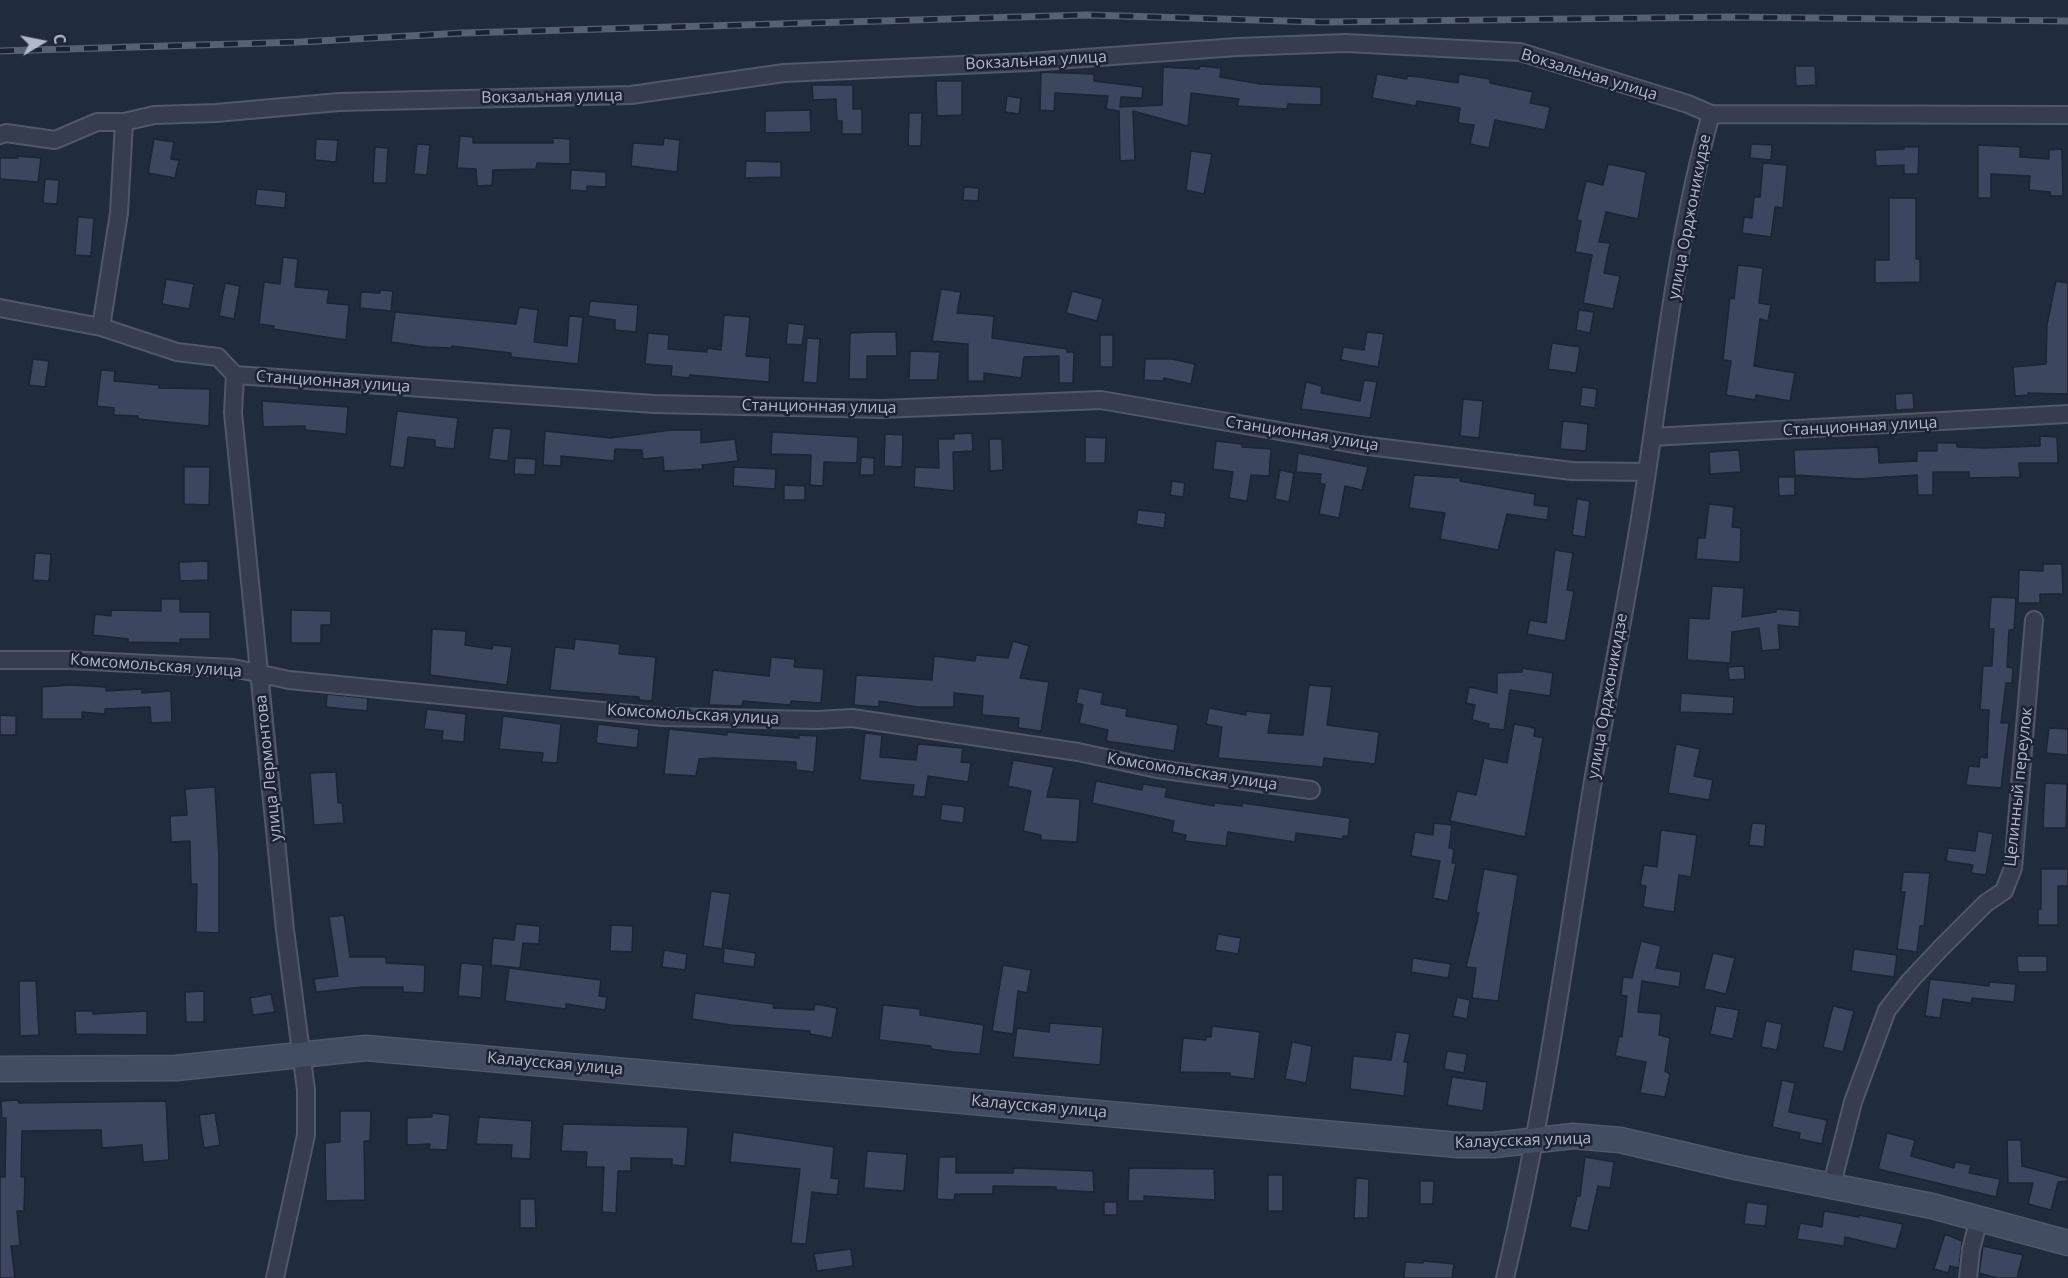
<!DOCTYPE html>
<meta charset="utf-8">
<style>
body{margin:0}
#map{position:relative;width:2068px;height:1278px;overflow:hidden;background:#202b3e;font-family:"Open Sans",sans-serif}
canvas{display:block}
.north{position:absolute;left:12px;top:12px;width:60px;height:60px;-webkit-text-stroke:4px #1a2233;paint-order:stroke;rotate:80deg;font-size:16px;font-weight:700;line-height:24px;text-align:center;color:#b0b8ca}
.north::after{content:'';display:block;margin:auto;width:21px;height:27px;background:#b0b8ca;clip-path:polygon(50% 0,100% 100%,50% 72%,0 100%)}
</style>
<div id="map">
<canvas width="2068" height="1278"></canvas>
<div class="north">С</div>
</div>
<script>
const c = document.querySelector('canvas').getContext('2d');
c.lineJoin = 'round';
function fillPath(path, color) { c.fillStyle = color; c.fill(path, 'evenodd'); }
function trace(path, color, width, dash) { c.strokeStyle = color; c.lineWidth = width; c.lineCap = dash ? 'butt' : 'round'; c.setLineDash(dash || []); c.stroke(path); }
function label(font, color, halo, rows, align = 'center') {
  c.font = font + ' "Open Sans",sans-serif'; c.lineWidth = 5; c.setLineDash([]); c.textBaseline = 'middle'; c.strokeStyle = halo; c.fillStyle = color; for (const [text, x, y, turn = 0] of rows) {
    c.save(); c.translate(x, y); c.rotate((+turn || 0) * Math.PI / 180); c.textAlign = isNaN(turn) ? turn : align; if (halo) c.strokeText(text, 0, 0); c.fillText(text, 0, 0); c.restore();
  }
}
const building = new Path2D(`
 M1200 66 1221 68 1220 77 1260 84 1321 87V105L1288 104 1287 109 1237 106 1239 99 1191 93 1188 126 1133 111 1135 160 1120 161 1119 111 1106 109 1108 96 1055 93 1054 111 1040 110 1041 72 1094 74V81L1143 87 1142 98 1121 97 1120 107 1162 105 1163 67 1199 69Z
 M1795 66H1815L1816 85 1796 86Z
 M1377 74 1407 79V76L1420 77 1458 83 1459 74 1490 79V83L1533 92 1530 103 1550 107 1545 130 1495 120 1489 148 1470 144 1474 125 1458 123 1460 108 1417 101 1416 106 1372 98Z
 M936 81H962V115L937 116Z
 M812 85H853V109H862V134H842V121H837L836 99 813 100Z
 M1007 96 1021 98 1019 114 1005 112Z
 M810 110 811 132 765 133V111Z
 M909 113H922L921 146H908Z
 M460 136 473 137V143H553V138L570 139V164L537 163 536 169 493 170 492 185 477 186 476 169 457 168Z
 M664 138 680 140 677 172 631 166 633 143 663 145Z
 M154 139 174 142 171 159 179 160 175 178 148 173Z
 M316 139 338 140 336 162 315 160Z
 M417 144 430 145 427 175 414 174Z
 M1751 144 1772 145 1771 160 1750 158Z
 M1978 145 2020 147V157L2049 159V150L2062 149 2063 196H2050V192L2029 190 2030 176 1991 174V198H1978Z
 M375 147 388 148 386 183H373Z
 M1904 147H1919L1918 174H1904V165L1876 166 1875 150 1904 149Z
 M1191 151 1212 154 1204 194 1186 190Z
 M18 156 41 158 38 182 0 179V158H18Z
 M746 161 781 162V177L745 178Z
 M1763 163 1787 165 1783 208 1775 207 1771 237 1742 233 1744 217 1752 218 1754 197H1760Z
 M1608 164 1646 172 1638 219 1606 212 1599 242 1610 243 1604 273 1620 276 1613 309 1583 303 1592 255 1575 252 1581 221 1577 220 1586 181 1603 185Z
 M571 170 606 172V187L587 186V191L570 190Z
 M45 179 59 180 57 204 43 203Z
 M964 187 979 188 978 201 963 200Z
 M257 189 286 192 285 208 255 205Z
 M1889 198H1916V259H1920V282L1875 283V260H1889Z
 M78 217 94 218 91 256 75 255Z
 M283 257 298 259 295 287 329 290 327 303 349 305 346 340 273 329 274 326 259 324 264 282 280 284Z
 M1738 265 1763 268 1759 303 1771 305 1768 321 1760 319 1754 366 1795 373 1790 401 1756 395 1755 400 1726 395 1731 361 1723 360 1730 298 1734 299Z
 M166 279 194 284 189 309 162 304Z
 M2056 281 2068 283V394L2028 393V395L2015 396 2013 367 2046 364 2047 325Z
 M225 283 240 286 234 319 219 316Z
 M941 289 961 292 957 313 994 316 992 338 1067 349V352H1074L1073 383H1059V356L1024 357 1021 378 984 373V381H968V344L932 341Z
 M380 290 393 291 391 311 360 308 361 292 380 293Z
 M1072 291 1103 299 1097 321 1066 313Z
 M590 301 638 305 636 332 615 330V320L588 316Z
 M519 307 538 310 534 342 567 346 569 316 583 317 578 364 511 357V353L452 346V348L426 347 391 342 395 312 516 324Z
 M1579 310 1594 312 1590 333 1576 330Z
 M724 315 750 317 746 356 770 358 769 382 690 375 689 378 671 376 672 366 645 364 648 333 669 335 668 349 707 352V348L721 350Z
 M788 323 805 325 802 345 786 344Z
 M874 332H896L897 356H867V379H849L850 333Z
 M1367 332 1384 334 1378 367 1341 360 1343 347 1364 350Z
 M1100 335H1113V367H1100Z
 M807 338 820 339 817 383 803 382Z
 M1552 343 1580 347 1576 373 1548 369Z
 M910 351 940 352 937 380H909Z
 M33 359 49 361 45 387 29 385Z
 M1145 359H1172L1195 364 1191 384 1164 378 1163 381 1144 380Z
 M101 370 115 371 114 381 159 385V388L210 389 209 426 138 419V416L114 415V408L97 406Z
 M1364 380 1377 382 1370 418 1301 409 1306 382 1322 386 1321 393 1360 401Z
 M1582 387 1597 389 1595 408 1580 406Z
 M1913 393 1914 409 1896 410 1895 394Z
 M1463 399 1483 401 1479 438 1460 436Z
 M262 401 348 407 346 434 305 430V426L263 427Z
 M397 411 458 418 454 449 435 447V440L408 437 404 468 390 466Z
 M1563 421 1588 424 1586 451 1560 449Z
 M493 428 511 429 508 461 489 459Z
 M671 430H701V443L735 439 738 461 702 465 703 469 664 471 663 457 643 459 642 450 615 449 614 461 561 456V466L543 465 545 431 611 438Z
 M772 432 858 437 857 463 824 462 823 486 810 485 811 455 771 454Z
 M972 433 973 451 953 452 954 491 914 487 915 467 939 468 938 439H954V434Z
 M885 434 903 435 902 467 884 466Z
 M2040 436 2057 437 2058 463H2019L2020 477 1969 478V472H1933V495H1918L1917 475 1859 479 1795 475 1794 450 1878 447 1879 463 1917 461V451H1937V443H1957V447L1984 448 2040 446Z
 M1085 437 1106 438 1105 463H1085Z
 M989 439H1002L1003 470 990 471Z
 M1216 441 1242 444V447L1271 449 1269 476 1251 475 1247 501 1229 498 1233 472 1213 469Z
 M1739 450 1741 472 1710 474 1709 452Z
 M1298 453 1368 467 1362 490 1345 486 1339 518 1319 514 1325 484H1320L1321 474 1296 472Z
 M861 457 874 458V475H860Z
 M515 458 536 459 535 475 514 474Z
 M184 467H210L209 505 184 504Z
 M734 467 776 469 775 489 733 486Z
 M1280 470 1294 473 1289 502 1275 499Z
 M1414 475 1461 478 1460 481 1535 494 1534 505 1549 507 1547 520 1507 514 1498 550 1440 539 1445 513 1409 508Z
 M1778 477H1795V495L1779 496Z
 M1172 481 1185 483 1183 497 1170 495Z
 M784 485 805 486V500H784Z
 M1577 499 1590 501 1585 537 1572 535Z
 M1709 504 1734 507 1732 527 1741 528 1740 562 1696 559 1698 538H1705Z
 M1138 510 1166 513 1164 528 1136 524Z
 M1555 550 1573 553 1567 590 1574 591 1565 641 1527 634 1530 620 1546 623Z
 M35 553 51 554 49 581 33 580Z
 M208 561V580L180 581 179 562Z
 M2043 564H2062L2063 594H2040V603H2018L2019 570 2043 571Z
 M1712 586 1744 588 1742 617 1776 612V609L1800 611 1799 627 1778 625 1780 649 1762 651 1759 628 1732 632 1730 663 1687 660 1689 618 1709 619Z
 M1991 597 2016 598 2014 630H2009L2007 667 2013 668 2012 683H2006L2001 723H2009L2001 788 1966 785 1969 766 1979 767 1980 757 1987 758 1989 710 1980 709 1983 666H1992L1994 629H1989Z
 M161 599H180V612H210V639H180V643L128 642V639L93 635 95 614 111 616V610L161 611Z
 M291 610 331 611V625H321V643H291Z
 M432 629 466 631 465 645 492 649 493 645 512 647 507 685 430 675Z
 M575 639 620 644 619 654 656 657 652 701 639 700V697L550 690 555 647 574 649Z
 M1013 641 1029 646 1020 678 1049 682 1041 731 1018 728 1019 718 982 715 983 696 954 693V707H918L879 701V707L854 705 856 675 932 680 934 656 975 661 976 655 1008 658Z
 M771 657 795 659 794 667 824 669 821 703 791 701 790 705 743 701 742 706 709 705 713 670 769 676Z
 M1744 666 1745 679 1729 680 1728 667Z
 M1522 668 1553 673 1550 696 1510 690 1504 730 1488 728 1489 724 1472 720 1475 705 1466 703 1469 687 1497 693V673L1522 672Z
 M71 685 106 687V691L142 689V693L171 691 172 722 151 723 150 707 105 709V714L82 712V719H42V687Z
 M1309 685 1332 687 1327 725 1379 732 1375 764 1324 758 1323 767 1218 758 1222 727 1206 724 1209 708 1246 715V711L1271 714 1268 733 1303 735Z
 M1079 688 1103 693 1101 704 1127 709 1126 716 1178 725 1174 751 1106 741 1108 730 1079 723 1083 705 1076 703Z
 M1681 693 1734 697 1733 714 1680 712Z
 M327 694 368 698 367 711 326 707Z
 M427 709 466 714 464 742 442 740 443 731 424 729Z
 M0 715 16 716V735H0Z
 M503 716 561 724 557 763 542 762 543 753 499 749Z
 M598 724 639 729 637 748 596 743Z
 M1514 724 1535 728 1534 736 1543 738 1525 837 1450 821 1457 791 1476 795 1484 758 1507 763Z
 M2049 728 2068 729V755L2046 753Z
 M669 729 727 735V732L799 738V735L817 736 814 772 796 770V762L713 758 699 759 696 776 664 774Z
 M865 733 882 735 880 757 916 760 918 744 963 748 961 762 971 763 968 782 928 776 925 797 912 796 914 785 860 780Z
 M1676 744 1700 749 1694 776 1713 780 1709 800 1668 793Z
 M1013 760 1054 767 1047 797 1080 799 1077 842 1041 840V835L1023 831 1031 791 1008 786Z
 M336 772 338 803H342L344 823 314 825 310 773Z
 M1096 781 1142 790 1143 784 1167 788 1165 797 1214 806V803L1242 806V803L1350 818 1348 836H1343L1342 839 1296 833 1295 842 1228 832 1226 846 1185 841 1186 835 1172 832 1174 821 1092 803Z
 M2045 783 2067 784 2066 828H2043Z
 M215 787 219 858V933L196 932 197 884H191L190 841 171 842 170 816 187 815 185 789Z
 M942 804 965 807 963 823 940 820Z
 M1434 823 1452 825 1449 848 1454 849 1452 863H1456L1448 901 1433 898 1440 861 1411 856 1415 832 1433 835Z
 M1752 823 1766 824 1764 847 1749 845Z
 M1661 830 1697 835 1691 877 1679 875 1674 912 1643 907 1646 886 1640 885 1644 865 1657 867Z
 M1978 831 1993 834 1986 875 1971 873 1973 865 1946 861 1948 848 1975 851Z
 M1484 869 1518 875 1498 1001 1472 998 1476 968 1466 967 1479 913 1476 912Z
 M2041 869H2068V886H2058V925H2038V909H2041Z
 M1903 872 1930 873 1924 926H1920L1917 952 1897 949 1905 892H1901Z
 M711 891 730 894 722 949 703 946Z
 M344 915 350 957H386V963L425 965 424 993 403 992V987H362L316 992 314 979 338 976 329 917Z
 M516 924 540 926 539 944 523 943 520 968 491 965 493 938 514 940Z
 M611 925 633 926 632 952 610 951Z
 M1218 934 1241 938 1238 954 1215 950Z
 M1641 941 1661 946 1656 968 1681 972 1679 987 1642 981 1638 1012 1661 1014 1659 1035 1670 1038 1665 1071 1670 1074 1665 1097 1640 1093 1646 1062 1615 1056 1619 1036 1622 1037 1627 996 1621 995 1623 977 1632 978Z
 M724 948 756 953 754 967 723 963Z
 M1854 949 1897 955 1894 977 1851 971Z
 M664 950 687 954 685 970 662 967Z
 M1713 953 1735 958 1726 994 1704 989Z
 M2017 956H2047V972H2018Z
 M1413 958 1451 964 1448 978 1411 972Z
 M461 963 483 965 481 998 458 996Z
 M1003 965 1031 970 1027 993 1018 991 1013 1034 992 1031Z
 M509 968 601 980 599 996 607 997 605 1010 566 1004V1009L505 1001Z
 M1930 979 1989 986V982L2016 984 2014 1002 1972 998 1971 1003 1943 999 1940 1018 1925 1016Z
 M19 981H36L39 1035 20 1036Z
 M204 991V1022H186L185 992Z
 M695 993 774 1004 773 1008 814 1010 815 1004 837 1008 832 1038 810 1034V1031L731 1025 692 1019Z
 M271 994 275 1012 253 1015 250 998Z
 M1457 997 1470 1000 1467 1019 1453 1016Z
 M883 1005 920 1009V1015L984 1025 980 1054 953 1052 931 1049V1046L879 1040Z
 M1716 1006 1739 1010 1733 1039 1710 1034Z
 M1833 1006 1854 1011 1843 1052 1823 1047Z
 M75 1011H93V1014L147 1011V1035L76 1034Z
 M1766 1021 1782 1024 1777 1050 1761 1047Z
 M1050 1023 1103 1027 1100 1065 1013 1057 1017 1028 1049 1032Z
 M1212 1026 1260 1032 1254 1079 1230 1076V1073L1180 1072 1183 1038 1206 1040V1037H1211Z
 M1396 1032 1410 1034 1404 1062H1408L1404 1096 1350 1089 1353 1056 1391 1060Z
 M1292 1042 1312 1046 1306 1083 1285 1079Z
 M1447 1051 1467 1054 1464 1073 1444 1069Z
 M1452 1077 1487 1082 1483 1111 1447 1105Z
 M1782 1080 1795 1083 1789 1112 1827 1120 1822 1144 1799 1139 1800 1133 1772 1127Z
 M18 1100 19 1103 166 1101 169 1160 143 1162 142 1145 102 1148 101 1130 22 1131 21 1177H25L24 1211H17L20 1245 11 1246 15 1278H0V1177H5L6 1118H2L1 1101Z
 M340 1111H371L370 1141H364L365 1200 326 1201 325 1143 340 1142Z
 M215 1113 220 1145 204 1148 199 1115Z
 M432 1113 450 1115 447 1150 429 1149 430 1144 407 1145V1118L432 1117Z
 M479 1117 532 1121 530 1159 511 1158 512 1145 476 1144Z
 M563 1124 688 1127 685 1166 672 1165V1159L631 1158V1171H618L616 1213 602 1212 604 1167H586L587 1152 561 1151Z
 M733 1132 834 1147 831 1178 839 1179 837 1195 812 1192 806 1244 791 1243 800 1169 730 1162Z
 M1887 1133 1915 1140 1911 1156 1954 1168 1955 1162 1971 1165 1969 1173 2000 1179 1996 1197 1878 1169Z
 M2007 1140H2021L2022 1166 2068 1178V1181L2058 1182 2051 1210 2028 1204 2033 1183H2008Z
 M867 1151 907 1154 904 1191 864 1188Z
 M939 1157H956V1173H1013L1014 1168 1093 1171 1094 1192 1056 1190V1187L993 1186V1194H955L954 1200 937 1199Z
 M1585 1157 1614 1162 1610 1188 1598 1186 1588 1231 1570 1227 1577 1196H1580Z
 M1129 1168 1214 1169 1215 1200 1144 1196V1201H1128Z
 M1268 1175H1283V1211H1268Z
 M1356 1178 1369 1179 1368 1218H1354Z
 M1420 1181H1434L1433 1204H1420Z
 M520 1199H535L536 1228H520Z
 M1104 1202H1117V1215H1104Z
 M1747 1202 1768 1205 1765 1226 1744 1224Z
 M1824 1211 1859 1217V1215L1903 1224 1896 1249 1845 1237 1844 1246 1797 1239 1800 1223 1822 1227Z
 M1945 1234 1962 1241 1959 1268 1950 1266 1948 1273 1934 1269Z
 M1983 1246 2023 1255 2017 1278H1997L1979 1273Z
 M851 1249 853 1266 817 1271 814 1254Z
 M1424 1261 1454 1264 1452 1278H1404L1405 1262 1423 1263Z`);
fillPath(building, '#3c475f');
trace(building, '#1c2435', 1.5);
const street = new Path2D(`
 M0 135 6 133 55 140 97 122H124L154 115 216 113 339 102 631 95 784 73 1029 62 1237 47 1346 43 1520 52 1688 104 1711 114 2068 115
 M0 308 101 327 177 352 218 357 235 375 654 404 881 409 1101 400 1360 445 1572 471 1646 472
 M101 327 119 213 124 122
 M235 375 233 413 285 930 306 1090V1135L275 1278
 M1652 437 2068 414
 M0 660H69L233 668 289 680 662 717 818 720 852 718 1078 752 1157 769 1311 790
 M1832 1184 1853 1102 1887 1010 1910 981 1941 948 1986 903 2004 891 2013 868 2034 620
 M1505 1278C1543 1118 1565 955 1591 793 1607 699 1626 606 1641 512 1662 379 1675 244 1711 114
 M1968 1278 1971 1250 1979 1218`);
const secondary = new Path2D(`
 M0 1069 176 1068 366 1048 1458 1145H1494L1573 1136 1620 1140 1736 1167 1932 1206 2068 1243`);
trace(street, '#505869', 20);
trace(secondary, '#505869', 27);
trace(street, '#353d4e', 16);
trace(secondary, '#424c62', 24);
const rail = new Path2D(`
 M0 51 300 42 463 33 1088 15 1321 22 1730 17 2068 21`);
trace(rail, '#566176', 7);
trace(rail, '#1a2233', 4.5, [14]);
label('16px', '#b0b8ca', '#1a2233', [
 ["Вокзальная улица",1036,61,-3],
 ["Вокзальная улица",1589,75,17],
 ["Вокзальная улица",552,97,-1],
 ["улица Орджоникидзе",1690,217,-79],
 ["Станционная улица",333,382,4],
 ["Станционная улица",819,407,1],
 ["Станционная улица",1860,427,-3],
 ["Станционная улица",1302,434,9],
 ["Комсомольская улица",156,666,4],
 ["улица Орджоникидзе",1608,696,-80],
 ["Комсомольская улица",693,715,3],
 ["улица Лермонтова",269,768,-96],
 ["Комсомольская улица",1192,772,9],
 ["Целинный переулок",2019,787,-84],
 ["Калаусская улица",555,1064,5],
 ["Калаусская улица",1039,1107,5],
 ["Калаусская улица",1523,1141,-2]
]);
</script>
